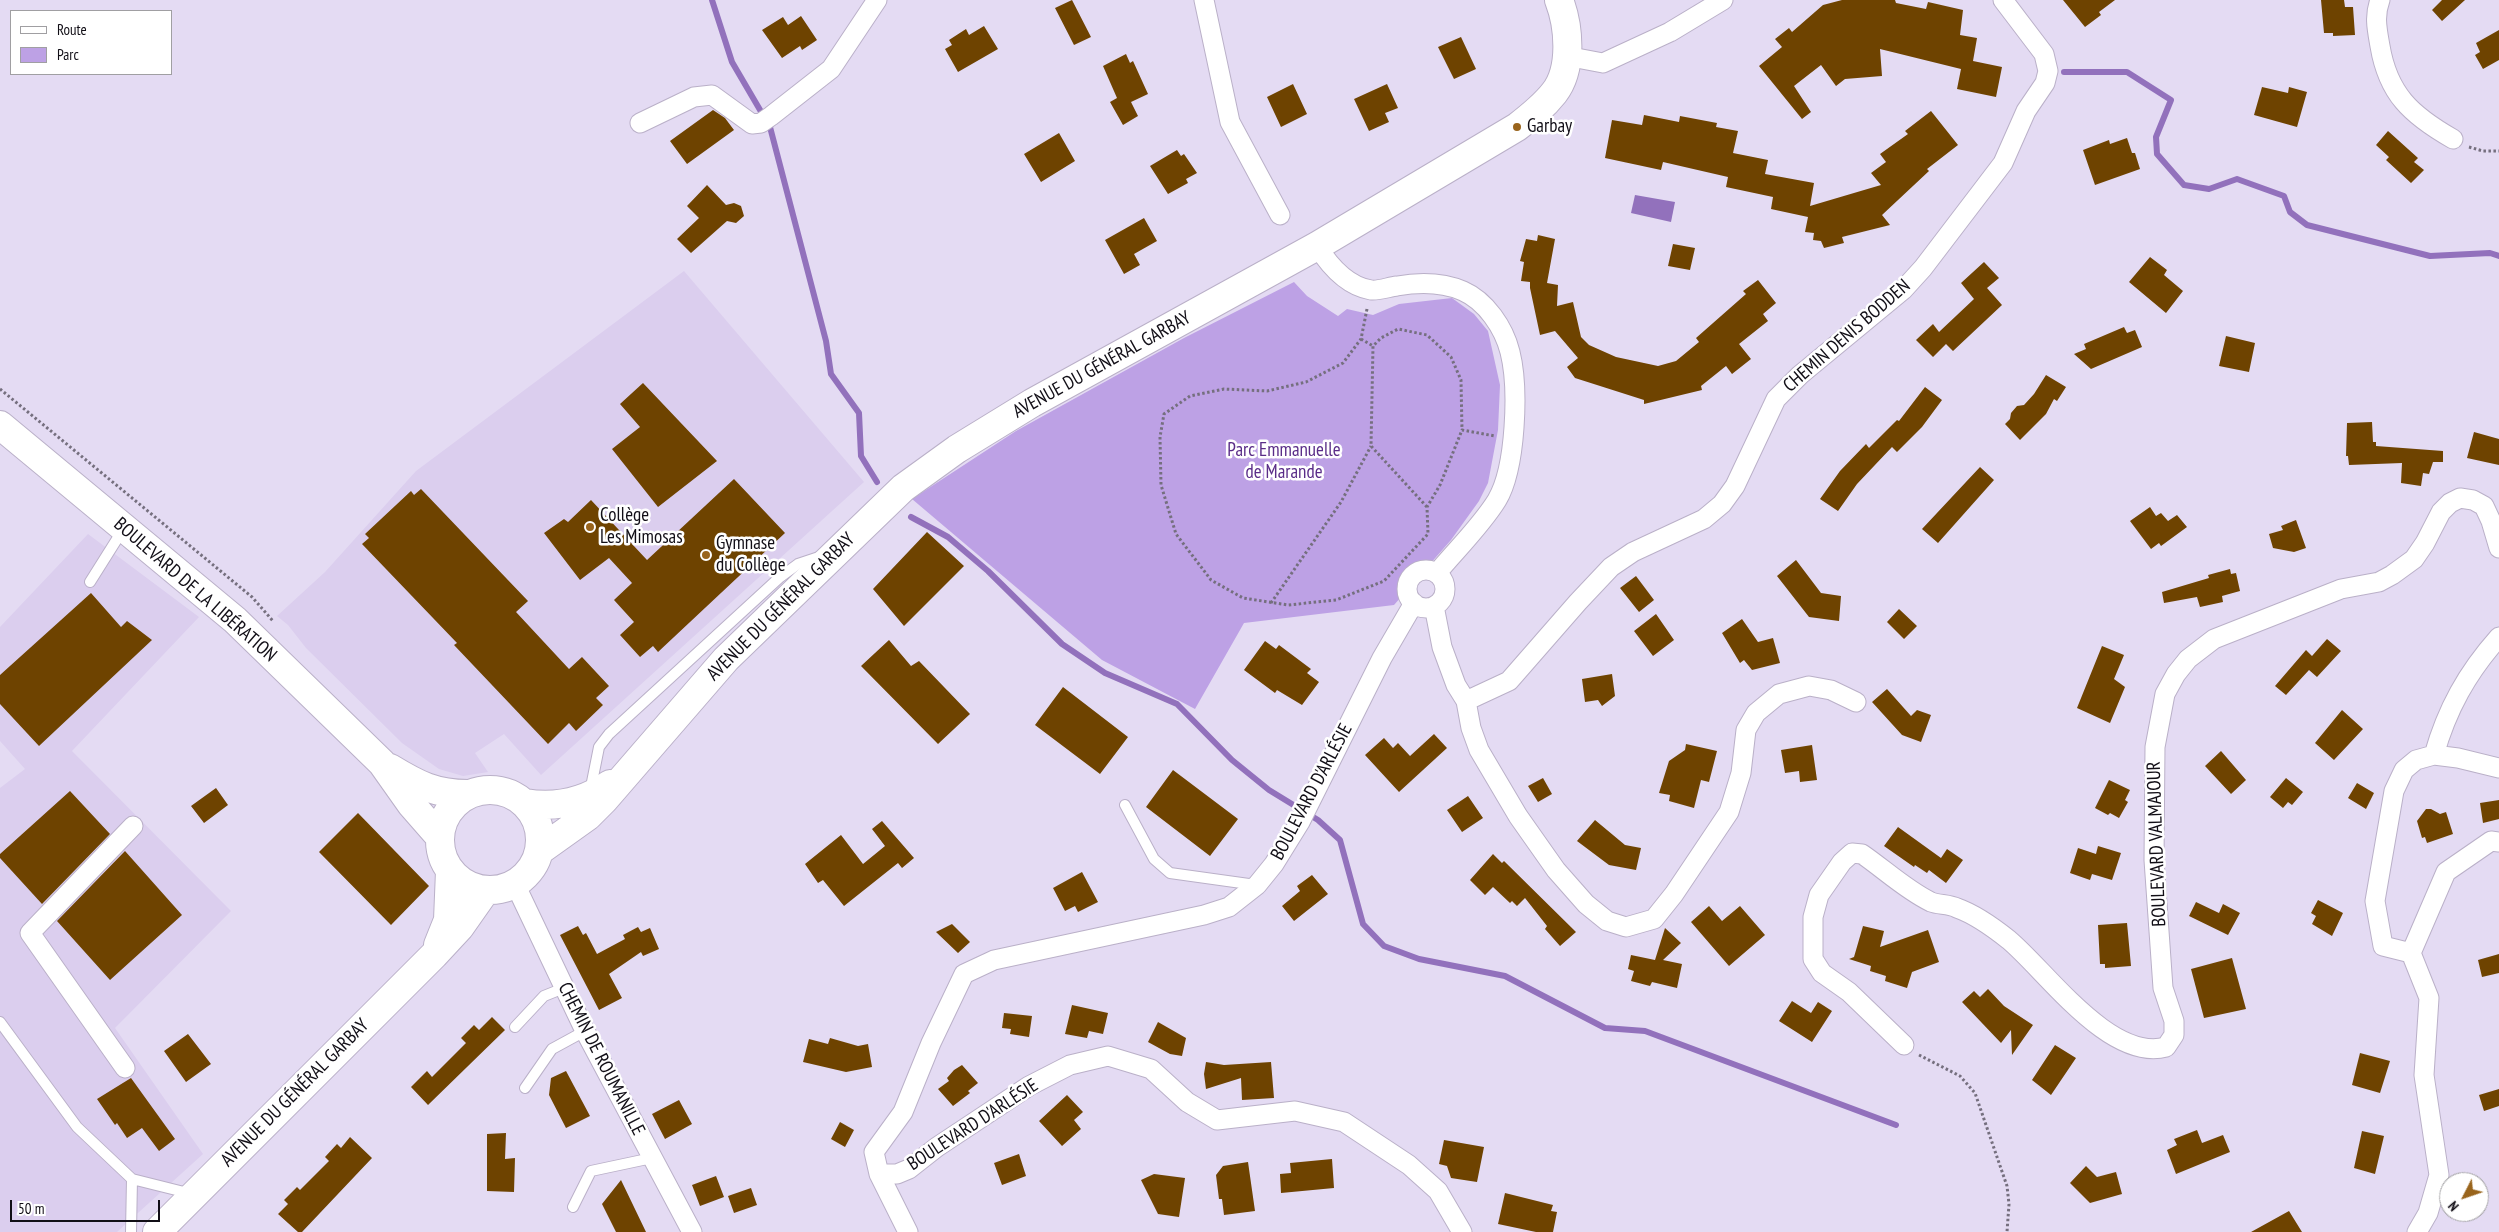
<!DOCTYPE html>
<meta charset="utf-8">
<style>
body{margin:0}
#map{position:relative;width:2499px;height:1232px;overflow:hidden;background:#e4dbf3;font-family:"PT Sans Narrow",sans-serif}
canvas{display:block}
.legend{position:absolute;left:10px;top:10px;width:162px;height:65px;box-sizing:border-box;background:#fff;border:1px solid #a09fa2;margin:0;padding:6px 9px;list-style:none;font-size:15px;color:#110e16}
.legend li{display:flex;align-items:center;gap:10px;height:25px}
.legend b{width:25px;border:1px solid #a09fa2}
.north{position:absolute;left:2439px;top:1172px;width:50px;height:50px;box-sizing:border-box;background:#fff;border:1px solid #a09fa2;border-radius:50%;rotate:229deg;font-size:14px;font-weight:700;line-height:20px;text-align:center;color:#110e16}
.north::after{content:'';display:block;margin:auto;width:18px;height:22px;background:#99641c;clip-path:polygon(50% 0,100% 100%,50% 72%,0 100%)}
.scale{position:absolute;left:10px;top:1200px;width:150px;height:22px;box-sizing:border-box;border:2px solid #110e16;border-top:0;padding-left:6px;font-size:15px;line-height:18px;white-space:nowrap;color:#110e16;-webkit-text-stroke:4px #fff;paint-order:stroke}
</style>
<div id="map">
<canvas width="2499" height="1232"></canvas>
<ul class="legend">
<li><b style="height:6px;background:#fff"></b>Route</li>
<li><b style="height:14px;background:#bda1e5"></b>Parc</li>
</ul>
<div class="north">N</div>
<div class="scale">50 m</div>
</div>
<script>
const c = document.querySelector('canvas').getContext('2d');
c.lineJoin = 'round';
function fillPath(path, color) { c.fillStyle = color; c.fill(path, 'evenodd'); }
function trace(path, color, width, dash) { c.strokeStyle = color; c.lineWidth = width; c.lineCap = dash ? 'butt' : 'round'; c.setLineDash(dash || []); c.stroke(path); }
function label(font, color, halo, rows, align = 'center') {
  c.font = font + ' "PT Sans Narrow",sans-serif'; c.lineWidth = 5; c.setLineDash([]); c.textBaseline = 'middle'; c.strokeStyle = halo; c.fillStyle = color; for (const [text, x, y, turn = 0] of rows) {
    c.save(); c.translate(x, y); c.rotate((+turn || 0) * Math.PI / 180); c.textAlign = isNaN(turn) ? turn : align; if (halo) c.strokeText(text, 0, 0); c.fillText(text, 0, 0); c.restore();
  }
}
fillPath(new Path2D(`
 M684 271 864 482 541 775 504 734 475 753 488 772 463 776 439 769 402 743 306 648 288 625 277 616 325 572 416 471Z
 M88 534 199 617 72 751 231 911 115 1028 203 1154 117 1232H0V788L25 769 0 741V627Z`), '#dbceee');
fillPath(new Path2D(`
 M1294 282 1307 296 1338 316 1347 309 1373 315 1399 304 1452 298 1474 314 1488 331 1500 385 1498 430 1488 483 1479 501 1451 540 1394 605 1244 623 1195 709 1102 660 912 499 1016 431 1184 338Z`), '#bda1e5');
fillPath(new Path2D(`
 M1635 195 1675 202 1671 222 1631 213Z`), '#9271bc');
trace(new Path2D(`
 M712 0 732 62 770 127 826 341 831 374 859 413 861 456 877 482
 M2064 72H2127L2171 100 2156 137 2157 154 2184 185 2209 189 2237 179 2284 196 2290 212 2307 225 2430 256 2490 253 2499 256
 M911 517 948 537 988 571 1062 644 1105 673 1177 704 1232 760 1269 790 1318 820 1340 840 1363 924 1384 946 1419 959 1505 976 1605 1028 1645 1031 1896 1125`), '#9271bc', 6);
fillPath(new Path2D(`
 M1072 0 1091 37 1074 45 1055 8Z
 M1842 0H1895L1896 3 1926 9 1928 2 1963 10 1960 35 1977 38 1973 61 2002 67 1996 97 1957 89 1961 69 1880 49 1882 76 1845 79 1836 86 1821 65 1794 86 1811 112 1802 119 1759 66 1782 47 1775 39 1789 28 1792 32 1823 5Z
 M2063 0H2115L2099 12 2101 15 2085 27Z
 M2321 0H2344L2345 7H2353L2355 35 2333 36V33H2324Z
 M2442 0H2465L2442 21 2432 10Z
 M801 16 817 40 802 50 800 46 782 58 762 30 783 17 788 25Z
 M984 26 998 49 958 72 945 49 952 45 949 40 966 29 969 35Z
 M2499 30V60L2483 69 2475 55 2480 52 2476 43Z
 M1461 37 1476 69 1454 79 1438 47Z
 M1126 54 1130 63 1133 61 1148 94 1131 102 1138 116 1123 125 1110 102 1117 98 1103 66Z
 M1293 84 1307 114 1281 127 1267 97Z
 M1387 84 1398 108 1385 113 1389 122 1369 131 1354 99Z
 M2262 87 2288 93 2289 87 2307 92 2297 127 2254 115Z
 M713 110 725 118 734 130 687 164 670 141Z
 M1931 111 1958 145 1927 169 1929 171 1882 215 1890 225 1842 237 1844 243 1824 248 1821 241 1813 240 1814 233 1805 232 1808 217 1771 209 1773 197 1726 187 1728 177 1663 162 1661 170 1605 158 1612 120 1642 125 1644 115 1679 122 1680 116 1717 123 1716 127 1738 131 1733 153 1768 160 1765 174 1814 183 1810 206 1881 185 1871 173 1886 162 1880 154 1908 134 1905 131Z
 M2388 131 2418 158 2414 162 2424 170 2411 183 2386 160 2389 157 2376 145Z
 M1059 133 1075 161 1041 182 1024 154Z
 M2127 138 2132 153H2135L2140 169 2095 185 2083 150 2109 140 2110 144Z
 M1177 150 1181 156 1184 154 1197 173 1186 179 1188 183 1168 194 1150 166Z
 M707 185 726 205 734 203 741 206 744 216 736 223 727 221 691 253 677 239 699 218 687 206Z
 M1144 218 1157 241 1134 254 1140 265 1124 274 1105 240Z
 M1538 235 1555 239 1547 283 1558 285 1557 306 1573 302 1581 337 1589 345 1616 357 1658 366 1676 361 1699 342 1696 338 1746 294 1743 291 1758 280 1776 303 1763 314 1768 321 1739 344 1751 359 1732 374 1726 366 1701 386 1702 390 1644 404V400L1575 378 1567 367 1578 358 1555 331 1540 335 1530 288V282L1521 281 1524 262 1520 261 1526 239 1537 241Z
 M1673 244 1695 248 1690 270 1668 266Z
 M2150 257 2167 270 2164 275 2183 291 2166 313 2129 282Z
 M1984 262 1999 278 1987 288 2002 305 1953 351 1946 344 1933 357 1916 340 1933 324 1939 332 1974 299 1961 283Z
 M2124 327 2127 333 2135 330 2142 347 2091 369 2074 354 2086 349 2084 344Z
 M2226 336 2255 343 2249 372 2219 366Z
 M2046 375 2066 387 2057 401 2054 399 2046 414 2020 440 2005 424 2010 419 2011 413 2017 406 2024 405 2034 394Z
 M643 383 717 461 658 507 612 449 640 427 620 404Z
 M1925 387 1942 400 1922 427 1897 452 1892 447 1857 484 1838 511 1820 499 1840 471 1866 444 1869 448 1897 420 1899 421Z
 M2372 422 2373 442H2376V446L2443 451V462H2433L2429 474 2423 473 2421 486 2401 483 2402 463 2349 465 2348 456H2346L2347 423Z
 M2474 432 2499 439V465L2467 458Z
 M1980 467 1994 480 1938 543 1922 529Z
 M734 479 785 533 658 652 653 646 640 657 620 635 634 622 614 600 632 583 609 558 580 580 544 533 564 519 568 522 591 500 647 560Z
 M421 489 528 601 516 612 569 669 582 657 609 686 596 698 603 705 576 731 569 723 548 744 454 645 457 643 362 544 369 538 365 534 411 491 414 495Z
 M2150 507 2156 516 2161 513 2168 521 2177 515 2187 527 2161 546 2159 543 2151 549 2130 521Z
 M2296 520 2306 548 2294 552 2273 548 2269 534 2283 530 2281 526Z
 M927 532 964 566 904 626 873 589Z
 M1796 560 1821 593 1841 596 1839 621 1809 617 1777 576Z
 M2230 569 2231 574 2236 573 2240 591 2222 596 2223 602 2200 607 2197 597 2164 603 2162 592 2209 578 2208 575Z
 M1636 576 1654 600 1639 612 1620 588Z
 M91 593 121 627 127 621 152 640 39 746 0 704V675Z
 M1899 609 1917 626 1904 639 1887 622Z
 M1656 614 1674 640 1653 656 1634 631Z
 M1742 619 1758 642 1773 638 1780 663 1752 670 1744 660 1740 663 1722 633Z
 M2327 639 2341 651 2317 677 2309 670 2286 695 2275 686 2306 650 2312 656Z
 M889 640 911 666 919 661 970 714 938 744 861 666Z
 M1265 641 1276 649 1279 645 1311 669 1307 673 1319 682 1302 705 1277 690 1275 693 1244 670Z
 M2102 646 2124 655 2114 679 2125 687 2110 723 2077 708Z
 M1612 674 1615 696 1602 706 1598 700 1585 702 1582 679Z
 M1063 687 1128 737 1100 774 1035 725Z
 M1887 689 1911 716 1917 710 1931 715 1921 742 1902 735 1872 702Z
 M2342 710 2363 729 2334 760 2315 743Z
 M1434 734 1447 748 1399 792 1365 755 1384 738 1393 748 1398 743 1410 756Z
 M1686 744 1717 751 1709 782 1701 780 1694 808 1669 801 1670 795 1659 793 1669 761 1685 750Z
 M1812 745 1817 780 1800 782 1799 771 1785 773 1781 750Z
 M2221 751 2246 780 2231 794 2205 766Z
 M1173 770 1238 819 1210 856 1146 807Z
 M1543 778 1552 794 1538 802 1528 786Z
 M2286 778 2303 792 2292 805 2288 802 2283 808 2270 797Z
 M2109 780 2130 790 2125 800 2128 802 2119 818 2110 813 2108 815 2095 808Z
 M2357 783 2374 793 2366 809 2348 798Z
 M216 788 228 805 204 823 191 806Z
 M70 791 110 834 42 904 0 858V854Z
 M1468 796 1483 818 1462 832 1447 810Z
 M2499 800V819L2483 823 2480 803Z
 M2426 809H2431L2440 814 2446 812 2453 834 2427 843 2425 837 2422 838 2417 821Z
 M358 813 429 886 391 925 319 852Z
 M1595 820 1625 845 1641 848 1636 870 1609 865 1577 841Z
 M882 821 914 858 902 868 898 863 844 906 823 880 818 883 805 864 841 835 863 864 885 846 872 829Z
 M1898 827 1941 858 1947 849 1963 860 1946 883 1929 870 1927 873 1915 865 1914 867 1884 846Z
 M2098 846 2121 853 2112 880 2092 874 2090 880 2070 873 2078 848 2096 854Z
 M125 851 182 915 110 980 57 921Z
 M1493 854 1502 863 1504 861 1576 932 1560 946 1545 929 1547 926 1525 898 1517 906 1512 901 1510 903 1493 887 1485 895 1470 880Z
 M1082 872 1098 902 1078 912 1075 906 1065 911 1053 888Z
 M1312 875 1328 894 1294 921 1282 906 1300 891 1297 886Z
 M2318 900 2343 913 2332 936 2312 924 2316 916 2311 913Z
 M2196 902 2219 913 2223 904 2240 913 2228 935 2189 916Z
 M1709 906 1722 921 1740 906 1765 935 1729 966 1691 922Z
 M2127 923 2131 966 2105 968V964H2100L2098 925Z
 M952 924 970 942 958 953 936 932Z
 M578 926 583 935 586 933 597 954 625 939 623 935 638 927 641 932 650 928 659 949 643 956 641 952 609 974 622 998 599 1010 560 935Z
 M1863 926 1884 931 1880 947 1928 930 1939 962 1912 972 1907 988 1885 981 1886 976 1870 971 1871 966 1849 959 1854 957Z
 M1665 928 1681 943 1663 960 1682 964 1677 988 1652 982 1650 986 1631 981 1634 971 1628 969 1631 955 1655 960Z
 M2499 954V973L2482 977 2478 960Z
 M2232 958 2246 1009 2204 1018 2191 969Z
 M1988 989 2004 1006 2033 1025 2012 1055 2011 1030 2001 1043 1962 1002 1974 991 1980 997Z
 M1792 1001 1811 1013 1818 1002 1832 1011 1812 1042 1779 1021Z
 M1072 1005 1108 1013 1103 1034 1089 1031 1087 1038 1065 1034Z
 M1004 1013 1032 1016 1029 1037 1010 1034 1011 1029 1002 1028Z
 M492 1017 505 1030 428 1105 411 1087 427 1071 432 1077 466 1043 461 1038 474 1025 479 1030Z
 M1158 1022 1186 1038 1182 1056 1170 1054 1148 1042Z
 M188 1034 211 1064 186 1082 164 1051Z
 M830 1038 858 1046 868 1044 872 1067 846 1072 803 1062 809 1039 828 1044Z
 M2055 1045 2076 1058 2051 1095 2032 1080Z
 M2360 1053 2390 1061 2380 1093 2352 1085Z
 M1206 1062 1224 1065 1271 1062 1274 1098 1242 1100 1241 1078 1206 1089 1204 1074Z
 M962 1065 978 1083 968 1091 970 1093 953 1106 938 1089 949 1081 947 1078 954 1070Z
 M566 1071 590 1116 566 1128 549 1095 551 1078Z
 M131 1078 175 1139 159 1151 142 1128 127 1138 117 1123 115 1125 97 1099Z
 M2499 1089V1106L2484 1111 2479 1095Z
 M1067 1095 1083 1112 1074 1120 1081 1129 1062 1146 1039 1121Z
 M679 1100 692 1124 665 1139 652 1114Z
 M840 1122 854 1130 845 1147 831 1139Z
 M2197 1130 2202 1143 2223 1135 2230 1152 2176 1174 2167 1150 2177 1145 2174 1139Z
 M2362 1131 2384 1136 2375 1174 2354 1168Z
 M506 1133 505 1159 515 1158 514 1192 487 1191V1134Z
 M350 1137 372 1158 302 1232H298L278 1214 288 1204 284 1200 297 1187 300 1190 329 1161 325 1157 337 1144 341 1148Z
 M1444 1140 1484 1147 1477 1182 1451 1178 1447 1166 1439 1164Z
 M1019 1154 1026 1176 1002 1185 994 1163Z
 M1332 1159 1334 1188 1281 1193 1280 1174 1291 1173 1290 1163Z
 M1248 1162 1255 1211 1224 1215 1222 1199H1219L1216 1175 1223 1166Z
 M2086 1166 2097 1177 2116 1172 2122 1194 2090 1203 2070 1183Z
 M1154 1174 1185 1178 1179 1217 1158 1214 1141 1180Z
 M716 1176 724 1197 700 1206 692 1185Z
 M621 1180 646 1232H616L602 1204Z
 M751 1188 757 1205 734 1213 728 1196Z
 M1505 1193 1553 1205 1551 1211 1557 1212 1553 1232H1536L1498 1224Z
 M2289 1211 2302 1232H2251Z`), '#6e4300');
const service = new Path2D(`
 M90 582 124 528
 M590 792 599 747 609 734 779 578 798 564 819 557
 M1125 805 1154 859 1170 873 1256 885
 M0 1022 77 1127 132 1179 192 1194
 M515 1027 544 996 564 988
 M525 1088 552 1049 585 1031
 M573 1207 591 1171 652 1158
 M131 1232 132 1179`);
const minor = new Path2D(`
 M1204 0 1230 122 1280 215
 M2380 0C2374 16 2377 29 2380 46 2388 94 2411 115 2453 139
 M1566 56 1603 63 1670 32 1723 0
 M640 123 694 97 712 95 752 124 761 123 771 116 831 69 877 0
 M1317 246C1329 265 1346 286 1371 290 1378 291 1389 287 1397 286 1420 282 1442 282 1463 291 1486 301 1504 328 1510 352 1519 388 1516 468 1497 500 1481 526 1456 550 1437 573
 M1407 589a19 19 0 1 1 38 0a19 19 0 1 1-38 0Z
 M1434 606 1442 647 1456 685 1466 701 1471 728 1479 750 1518 816 1556 870 1586 904 1607 921 1626 927 1654 919 1674 894 1729 812 1741 773 1746 730 1756 713 1779 694 1809 686 1831 690 1856 702
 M1466 701 1509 681 1578 602 1611 567 1633 552 1704 519 1722 504 1735 486 1776 399 1800 375 1903 290 1923 268 2003 163 2026 111 2045 83 2048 71 2044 54 2003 0
 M2434 755C2447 709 2467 673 2499 637
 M2499 768 2458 758 2434 755 2416 760 2404 770 2394 791 2375 901 2383 946 2411 953 2446 872 2491 841 2499 842
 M515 884 585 1031 692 1232
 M2411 953 2429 998 2424 1075 2439 1175 2428 1213 2417 1232
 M1904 1045 1849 992 1822 973 1813 959V917L1819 895 1842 862 1852 853 1862 854C1884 869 1906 890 1931 902 1939 905 1949 904 1957 908 1974 914 1994 928 2009 940 2047 972 2110 1062 2166 1047L2174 1035V1021L2163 988 2154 860 2155 747 2165 694 2176 674 2188 659 2214 639 2341 589 2379 582 2392 575 2414 559 2425 543 2441 512 2450 503 2460 498 2473 500 2484 506 2491 521 2499 548
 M125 1068 30 933 133 826
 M879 1174H897L909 1169 937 1147 1029 1086 1070 1065 1108 1056 1151 1069 1187 1102 1217 1120 1295 1111 1344 1122 1409 1165 1438 1191 1462 1232
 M908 1232 879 1174 874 1152 903 1112 931 1043 964 974 994 960 1204 915 1229 907 1257 885 1274 864 1300 822 1382 658 1414 603`);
const secondary = new Path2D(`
 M0 425 235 620 382 763 411 804 439 836
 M390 768C418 785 435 794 468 794
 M440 840a50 50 0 1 1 100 0a50 50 0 1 1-100 0Z
 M525 803C555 808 584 802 610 784
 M539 851 588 816 604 800 726 659 903 488 957 449 1032 403 1317 246 1517 127C1530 117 1543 107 1554 93 1573 69 1569 26 1559 0
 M438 945 448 920 450 871
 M157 1232 434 955 460 927 486 890`);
trace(service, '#bab0c8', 12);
trace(minor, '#bab0c8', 21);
trace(secondary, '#bab0c8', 30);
trace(new Path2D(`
 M2469 147 2483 151H2499
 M1367 309 1361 339 1343 363 1306 382 1267 391 1224 389 1190 396 1164 414 1160 437 1161 485 1176 534 1211 580 1243 598 1288 605 1336 600 1384 581 1428 534 1427 507 1440 485 1462 430 1495 436
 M1361 339 1373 346
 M0 389 252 597 273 621
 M1427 507 1371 446 1373 346 1381 338 1398 329 1427 335 1451 357 1461 380 1462 430
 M1271 603 1341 502 1371 446
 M1919 1055 1960 1076 1975 1093 2007 1186 2009 1204 2007 1232`), '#756f7e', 3, [2.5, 2.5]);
trace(service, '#fff', 10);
trace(minor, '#fff', 19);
trace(secondary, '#fff', 28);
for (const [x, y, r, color] of [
 [1517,127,5,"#99641c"],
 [590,527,5,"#99641c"],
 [706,555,5,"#99641c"]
]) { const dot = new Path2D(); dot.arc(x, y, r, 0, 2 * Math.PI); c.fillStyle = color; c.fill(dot); trace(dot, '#fff', 2); }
label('19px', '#110e16', '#fff', [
 ["Garbay",1527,127],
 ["Collège",600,516],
 ["Les Mimosas",600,538],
 ["Gymnase",716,544],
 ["du Collège",716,566]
], 'left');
label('19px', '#110e16', '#fff', [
 ["CHEMIN DENIS BODDEN",1847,336,-41],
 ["AVENUE DU GÉNÉRAL GARBAY",1102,365,-29],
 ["BOULEVARD DE LA LIBÉRATION",195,590,41],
 ["AVENUE DU GÉNÉRAL GARBAY",781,607,-45],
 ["BOULEVARD D'ARLÉSIE",1312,792,-62],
 ["BOULEVARD VALMAJOUR",2157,844,-92],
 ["CHEMIN DE ROUMANILLE",601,1059,63],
 ["AVENUE DU GÉNÉRAL GARBAY",295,1093,-45],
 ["BOULEVARD D'ARLÉSIE",973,1125,-33]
]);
label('19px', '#5a2d88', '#fff', [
 ["Parc Emmanuelle",1284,451],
 ["de Marande",1284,473]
]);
</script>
